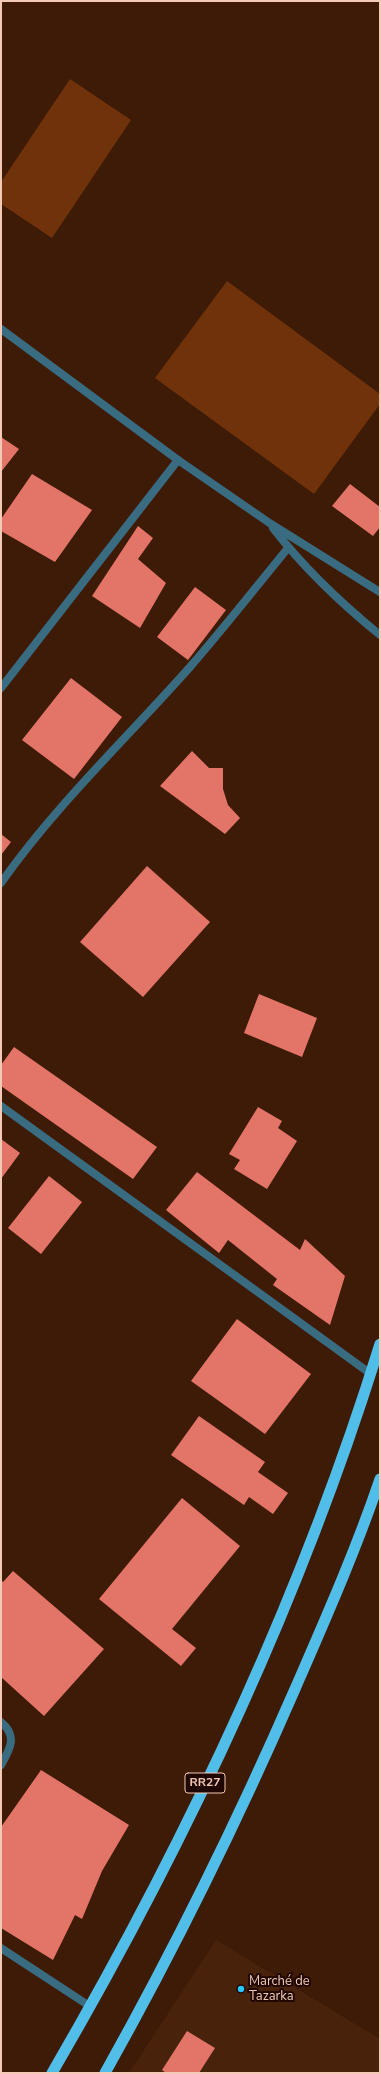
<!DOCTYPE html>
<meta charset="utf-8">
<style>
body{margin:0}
#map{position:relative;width:381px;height:2074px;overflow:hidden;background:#3e1b06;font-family:"Nunito Sans",sans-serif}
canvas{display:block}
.frame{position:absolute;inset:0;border:2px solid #f2cab6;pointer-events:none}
</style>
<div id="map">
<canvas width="381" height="2074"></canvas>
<div class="frame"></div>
</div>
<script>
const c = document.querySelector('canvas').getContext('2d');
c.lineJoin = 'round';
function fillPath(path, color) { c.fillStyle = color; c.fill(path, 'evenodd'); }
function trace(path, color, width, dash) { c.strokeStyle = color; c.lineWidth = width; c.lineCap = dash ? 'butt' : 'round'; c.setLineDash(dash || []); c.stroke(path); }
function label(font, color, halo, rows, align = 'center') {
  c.font = font + ' "Nunito Sans",sans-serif'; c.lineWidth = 4; c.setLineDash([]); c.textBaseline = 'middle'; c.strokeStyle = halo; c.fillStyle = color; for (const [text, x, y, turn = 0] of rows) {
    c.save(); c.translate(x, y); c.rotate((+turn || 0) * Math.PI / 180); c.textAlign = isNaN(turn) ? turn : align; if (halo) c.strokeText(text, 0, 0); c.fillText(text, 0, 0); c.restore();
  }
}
fillPath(new Path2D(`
 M216 1940 380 2039V2073H129Z`), '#49220b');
fillPath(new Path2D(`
 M70 79 131 120 52 238 1 204V182Z
 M227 281 380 394V404L314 494 155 378Z`), '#70320b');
fillPath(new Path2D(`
 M1 437 19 449 1 472Z
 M32 474 92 510 55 562 1 531V519Z
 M350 484 380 507V527L373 536 332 506Z
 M138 526 153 538 138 559 166 583 140 628 92 596Z
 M195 587 226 610 188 660 157 637Z
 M71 678 122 717 74 779 22 740Z
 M192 751 209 768H223V789L228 805 240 818 225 834 160 786Z
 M1 834 11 842 1 855Z
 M147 866 210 922 143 997 80 942Z
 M259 994 317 1018 302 1057 244 1033Z
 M14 1047 157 1147 133 1179 1 1086V1065Z
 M258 1107 282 1121 278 1128 297 1141 267 1189 234 1169 240 1160 229 1154Z
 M1 1139 20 1153 1 1179Z
 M197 1172 300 1250 305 1239 345 1276 330 1325 273 1285 277 1279 228 1240 219 1253 166 1210Z
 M49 1176 82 1202 41 1254 8 1228Z
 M237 1319 311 1374 265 1434 191 1381Z
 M199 1416 265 1462 258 1472 288 1493 273 1514 249 1497 244 1505 171 1455Z
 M182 1498 240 1546 172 1629 196 1648 181 1666 99 1599Z
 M13 1571 104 1649 44 1716 1 1677V1580L3 1582Z
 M41 1770 129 1825 102 1871 82 1919 75 1915 53 1960 1 1928V1827Z
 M187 2031 215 2048 199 2073H166L162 2070Z`), '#e37468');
trace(new Path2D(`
 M1 688 178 460
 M1 883C56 805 127 738 190 667 224 628 256 587 288 548`), '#3a6c81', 8);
trace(new Path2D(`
 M1 1106 371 1374
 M1 1722C18 1736 10 1749 1 1765
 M1 1948 91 2007`), '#3a6c81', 8);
trace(new Path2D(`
 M1 329 178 460 271 524 380 592
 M273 528C303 567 342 604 380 635`), '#3a6c81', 8);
trace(new Path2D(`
 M52 2073C186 1843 301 1599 380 1344
 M105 2073C175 1948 238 1820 295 1689 325 1620 356 1550 380 1479`), '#50bee8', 11);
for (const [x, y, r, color] of [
 [241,1989,4,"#28c8ff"]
]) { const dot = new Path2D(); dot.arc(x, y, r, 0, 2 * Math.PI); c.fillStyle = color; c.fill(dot); trace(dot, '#200600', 1.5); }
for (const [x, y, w] of [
 [205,1783,40]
]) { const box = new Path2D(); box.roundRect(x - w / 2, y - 10, w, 20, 3); c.fillStyle = '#200600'; c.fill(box); trace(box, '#f2cab6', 1); }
label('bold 12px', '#f2cab6', null, [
 ["RR27",205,1783]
]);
label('13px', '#f2cab6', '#200600', [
 ["Marché de",249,1982],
 ["Tazarka",249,1997]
], 'left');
</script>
